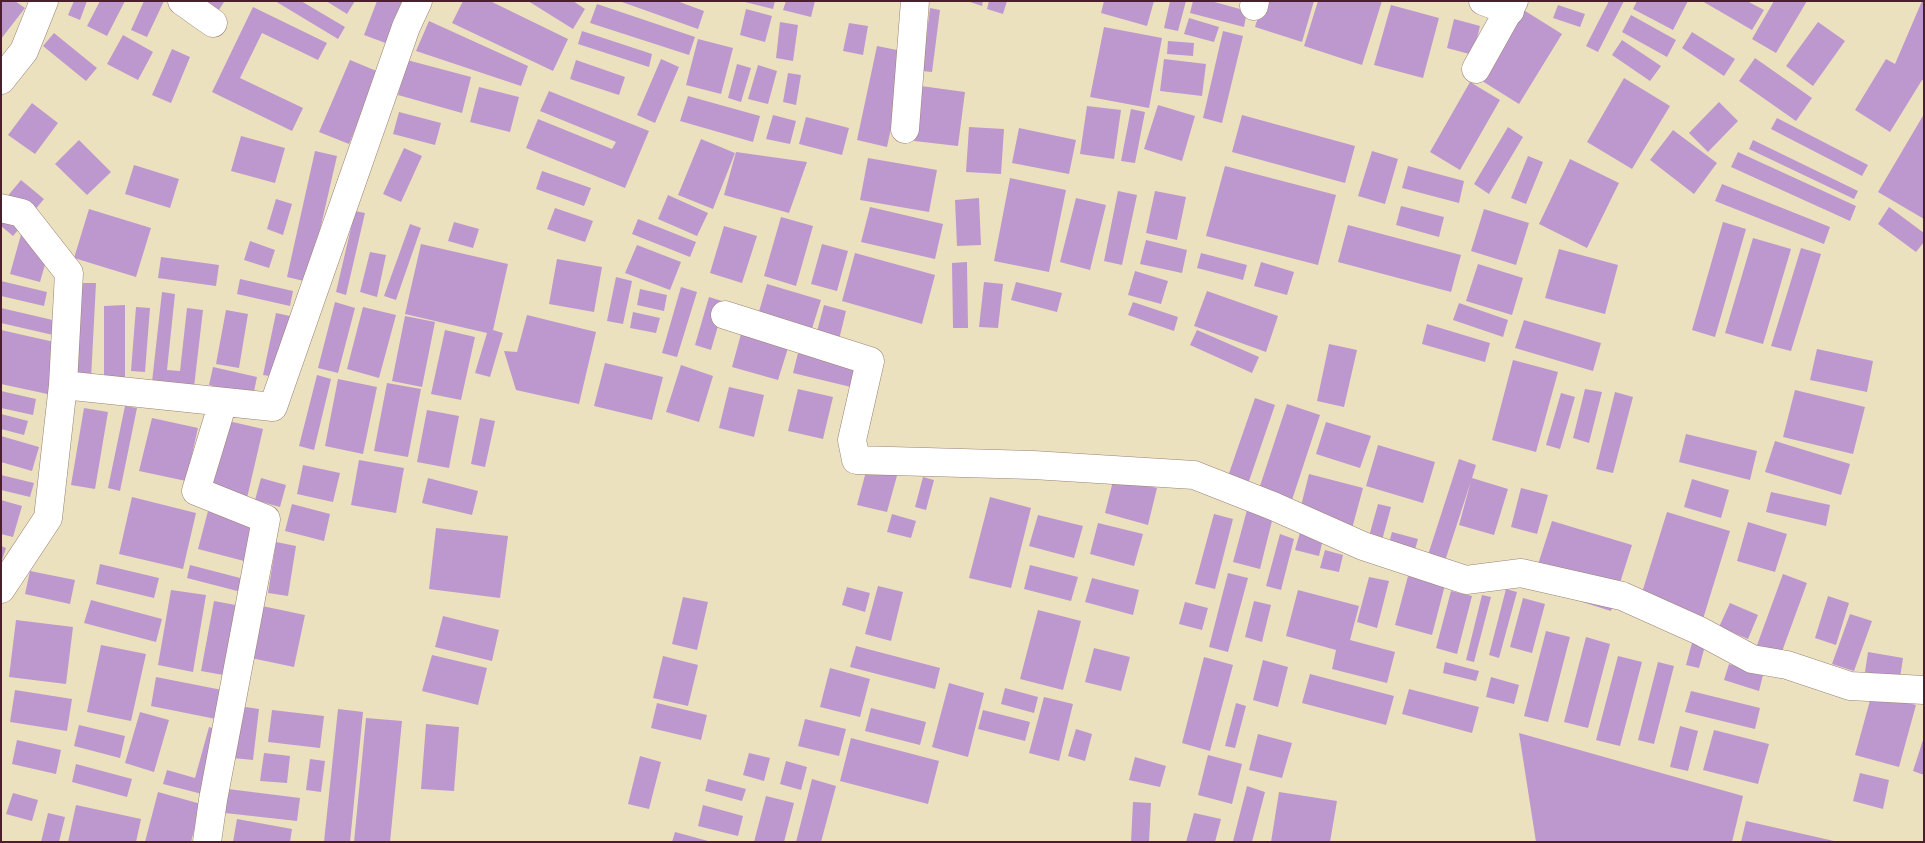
<!DOCTYPE html>
<style>
body{margin:0}
#map{position:relative;width:1925px;height:843px;overflow:hidden;background:#ece1bf;font-family:Dekko,sans-serif}
canvas{display:block}
.frame{position:absolute;inset:0;border:2px solid #4a1f2b;pointer-events:none}
</style>
<div id="map">
<canvas width="1925" height="843"></canvas>
<div class="frame"></div>
</div>
<script>
const c = document.querySelector('canvas').getContext('2d');
c.lineJoin = 'round';
function fillPath(path, color) { c.fillStyle = color; c.fill(path, 'evenodd'); }
function trace(path, color, width, dash) { c.strokeStyle = color; c.lineWidth = width; c.lineCap = dash ? 'butt' : 'round'; c.setLineDash(dash || []); c.stroke(path); }
fillPath(new Path2D(`
 M2 1H15L25 8 1 39Z
 M74 1H87L80 20 68 15Z
 M100 1H125L107 36 87 26Z
 M144 1H164L147 37 131 30Z
 M195 1H223L224 2 215 16Z
 M275 1H301L345 27 338 39Z
 M326 1H355L347 14Z
 M377 1H407L391 45 364 35Z
 M463 1H490L568 39 553 71 452 23Z
 M528 1H573L585 9 573 29Z
 M619 1H677L704 11 698 29Z
 M741 1H775L773 9Z
 M786 1H815L811 17 783 10Z
 M967 1H983L982 6Z
 M989 1H1007L1003 14 987 9Z
 M1104 1H1154L1147 26 1101 13Z
 M1170 1H1186L1178 31 1164 28Z
 M1193 1H1211L1247 11 1244 27 1190 13Z
 M1263 1H1314L1302 42 1255 27Z
 M1318 1H1382L1362 65 1304 46Z
 M1609 1H1624L1598 52 1586 46Z
 M1637 1H1688L1673 30 1633 9Z
 M1702 1H1747L1764 10 1752 30Z
 M1774 1H1807L1776 53 1752 39Z
 M1922 1H1924V81L1922 80 1890 132 1855 110 1886 59 1895 64Z
 M597 4 695 37 689 55 590 23Z
 M1391 5 1439 18 1423 78 1374 65Z
 M1558 5 1585 14 1580 27 1553 18Z
 M253 7 327 43 318 60 262 33 240 78 303 108 292 131 212 92Z
 M930 8 940 10 932 72 922 71Z
 M746 9 772 16 765 42 740 35Z
 M1522 9 1562 34 1519 104 1479 79Z
 M1631 15 1676 40 1667 57 1622 32Z
 M1189 18 1219 27 1214 42 1184 34Z
 M1454 19 1480 26 1473 55 1447 48Z
 M429 21 528 66 521 86 416 51Z
 M780 22 798 25 793 61 776 58Z
 M1818 22 1845 41 1813 86 1786 66Z
 M849 23 868 26 863 55 843 51Z
 M1104 27 1162 38 1149 108 1090 97Z
 M582 31 652 54 649 67 578 44Z
 M1223 31 1243 36 1222 123 1203 118Z
 M1692 32 1735 59 1724 76 1682 48Z
 M54 33 97 68 86 81 43 46Z
 M123 35 153 52 138 80 107 64Z
 M698 39 733 48 721 94 686 85Z
 M1622 40 1661 66 1650 81 1612 55Z
 M1168 41 1194 43 1193 56 1167 54Z
 M877 46 907 52 887 147 857 140Z
 M172 49 190 57 171 103 152 95Z
 M1755 58 1812 98 1796 121 1739 81Z
 M661 59 679 67 655 123 637 115Z
 M1164 59 1206 64 1202 96 1160 91Z
 M350 60 379 72 349 144 319 132Z
 M407 60 471 77 462 113 398 95Z
 M576 60 625 77 619 95 570 79Z
 M737 64 751 68 741 102 728 98Z
 M758 65 777 71 768 104 748 99Z
 M788 73 801 75 796 105 783 102Z
 M1624 78 1670 106 1632 169 1587 142Z
 M1470 82 1500 100 1460 170 1430 152Z
 M921 86 965 92 958 146 914 141Z
 M479 87 519 97 510 132 470 122Z
 M549 91 649 131 625 188 526 148 538 119 612 149 616 142 540 111Z
 M688 96 760 116 753 142 680 121Z
 M1719 102 1738 121 1708 152 1689 133Z
 M32 103 58 123 35 154 8 135Z
 M1158 105 1195 116 1182 161 1144 149Z
 M1087 106 1121 110 1114 159 1080 154Z
 M1131 109 1145 112 1135 163 1121 161Z
 M399 112 441 123 435 145 393 134Z
 M1924 114V219L1878 192Z
 M773 115 796 121 790 144 766 139Z
 M1242 115 1355 146 1345 183 1232 152Z
 M806 117 849 128 842 155 799 144Z
 M1777 118 1868 165 1862 176 1771 129Z
 M969 127 1004 129 1001 174 966 172Z
 M1508 127 1523 137 1489 194 1474 184Z
 M1019 128 1076 140 1069 174 1012 163Z
 M1673 130 1717 163 1694 194 1650 160Z
 M241 136 285 148 275 183 231 171Z
 M701 139 735 153 713 209 678 195Z
 M79 140 111 172 87 195 55 164Z
 M1753 140 1858 191 1854 199 1749 149Z
 M404 148 422 156 401 202 383 194Z
 M315 151 337 156 308 282 287 277Z
 M1372 151 1398 159 1385 204 1358 196Z
 M736 152 807 162 789 213 724 195Z
 M1738 152 1856 206 1850 221 1731 167Z
 M1528 156 1543 162 1526 204 1511 198Z
 M868 158 937 170 929 212 860 200Z
 M1570 159 1619 183 1587 248 1539 224Z
 M134 165 179 179 170 208 125 194Z
 M1225 166 1336 195 1318 265 1206 236Z
 M1408 166 1464 181 1459 203 1402 188Z
 M542 171 591 188 584 206 536 189Z
 M1010 178 1066 190 1049 272 994 261Z
 M21 180 44 199 13 236 1 226V204Z
 M1722 184 1830 227 1824 244 1715 201Z
 M1118 191 1137 195 1122 265 1104 261Z
 M1155 191 1186 197 1177 240 1146 233Z
 M668 195 708 213 697 236 658 219Z
 M979 198 981 245 957 246 955 200Z
 M1076 198 1106 205 1090 270 1060 262Z
 M276 199 292 204 283 235 267 229Z
 M1401 206 1444 217 1439 237 1396 225Z
 M870 207 943 224 935 259 861 242Z
 M1889 207 1924 233V242L1916 252 1878 224Z
 M555 208 593 221 585 242 547 229Z
 M89 209 151 228 136 277 74 258Z
 M1484 209 1529 223 1516 265 1471 251Z
 M355 211 365 213 346 295 336 292Z
 M781 217 813 226 796 286 764 276Z
 M638 219 696 242 690 257 632 234Z
 M454 222 479 229 473 248 448 241Z
 M1723 222 1746 229 1715 337 1692 330Z
 M410 224 421 228 396 300 384 296Z
 M1348 225 1461 255 1451 292 1338 262Z
 M724 226 757 236 742 283 710 273Z
 M22 231 48 254 40 282 10 274Z
 M1753 238 1791 249 1763 344 1725 333Z
 M1146 240 1187 250 1182 273 1140 264Z
 M250 241 275 250 269 268 244 260Z
 M421 244 508 264 493 330 503 333 490 377 475 373 487 333 405 314Z
 M822 244 848 251 837 291 811 284Z
 M637 245 681 262 670 290 625 273Z
 M1801 248 1821 254 1791 351 1771 346Z
 M1559 249 1618 265 1605 314 1545 298Z
 M370 252 386 255 377 297 360 292Z
 M855 253 935 275 922 324 842 301Z
 M1201 253 1247 265 1243 280 1197 268Z
 M161 257 219 265 216 286 158 278Z
 M557 259 602 267 594 312 549 304Z
 M967 262 968 328H953L952 263Z
 M1261 262 1294 272 1287 295 1254 286Z
 M1478 264 1523 278 1512 315 1466 301Z
 M1135 271 1168 281 1161 304 1128 295Z
 M616 277 632 281 623 324 607 321Z
 M240 279 293 291 290 306 237 294Z
 M1 281 47 292 44 306 1 296Z
 M984 282 1003 284 998 328 979 327Z
 M1016 282 1062 293 1057 312 1011 300Z
 M79 283H96L91 379 74 378Z
 M767 284 821 300 809 338 756 322Z
 M681 287 697 292 677 357 662 353Z
 M640 289 667 295 664 311 637 305Z
 M1207 291 1278 316 1266 352 1194 326Z
 M162 292 175 294 167 370 180 371 187 308 203 310 194 387 152 382Z
 M709 297 725 302 711 350 695 345Z
 M335 302 355 308 338 373 318 368Z
 M1133 302 1178 317 1174 331 1128 315Z
 M1459 303 1508 320 1503 337 1453 320Z
 M125 305V379H104V306Z
 M824 305 846 311 835 356 812 350Z
 M136 307 150 308 145 372 131 371Z
 M363 307 396 315 379 378 347 369Z
 M1 308 57 321 53 335 1 323Z
 M226 310 248 314 239 368 216 364Z
 M633 312 660 318 656 333 630 328Z
 M276 313 290 316 276 377 263 375Z
 M527 315 596 332 579 404 516 390 504 351 517 352Z
 M405 316 435 322 422 387 392 381Z
 M1524 320 1601 343 1593 371 1515 348Z
 M1427 324 1490 343 1485 362 1422 344Z
 M1 330 63 344 52 395 1 384Z
 M445 330 475 337 461 400 431 394Z
 M1197 330 1259 357 1252 373 1190 345Z
 M741 334 788 348 778 380 732 367Z
 M1329 344 1357 350 1344 407 1317 401Z
 M1817 349 1873 361 1867 392 1810 380Z
 M798 353 860 369 855 388 793 373Z
 M1513 360 1558 372 1536 452 1492 440Z
 M605 363 663 377 652 420 594 406Z
 M681 365 713 376 699 422 666 412Z
 M213 367 257 377 253 396 209 385Z
 M317 375 331 379 314 450 299 446Z
 M338 379 377 387 363 454 325 446Z
 M387 383 421 389 408 457 374 451Z
 M729 387 764 395 754 437 719 428Z
 M798 389 833 397 823 439 788 431Z
 M1585 389 1602 392 1589 443 1573 438Z
 M1795 390 1865 407 1853 454 1783 437Z
 M1 391 36 399 33 415 1 408Z
 M1615 392 1633 397 1613 473 1596 469Z
 M1561 393 1575 397 1560 449 1546 445Z
 M1255 398 1275 405 1246 490 1226 482Z
 M1287 404 1320 415 1292 500 1259 489Z
 M125 406 137 408 120 491 108 488Z
 M84 408 108 412 95 489 71 485Z
 M427 410 459 416 449 468 417 462Z
 M1 414 28 421 24 435 1 429Z
 M152 418 198 428 186 481 139 471Z
 M480 418 495 421 485 467 471 464Z
 M224 420 263 429 247 498 209 490Z
 M1326 422 1371 436 1360 468 1316 454Z
 M1686 434 1757 451 1750 480 1679 462Z
 M1 436 39 447 32 471 1 462Z
 M1775 441 1850 464 1841 495 1765 472Z
 M1378 445 1435 462 1423 503 1366 486Z
 M1459 459 1476 465 1472 478 1508 489 1494 535 1459 525 1471 481 1444 564 1427 558Z
 M359 460 404 468 396 513 351 505Z
 M868 464 898 472 887 512 857 505Z
 M303 465 340 473 333 502 297 494Z
 M1309 474 1363 488 1350 536 1297 522Z
 M1 475 34 483 30 497 1 490Z
 M923 477 934 480 926 510 915 507Z
 M1114 477 1157 488 1148 525 1105 513Z
 M261 478 286 485 280 507 255 500Z
 M428 478 478 491 472 515 422 503Z
 M1692 479 1729 490 1721 518 1684 507Z
 M1521 488 1548 495 1537 534 1511 527Z
 M1771 492 1830 505 1826 526 1766 512Z
 M132 497 196 513 183 569 119 554Z
 M990 497 1031 508 1011 588 969 578Z
 M1 500 22 506 13 537 1 534Z
 M292 504 330 514 324 541 285 531Z
 M1378 504 1391 507 1381 544 1368 540Z
 M1247 510 1273 517 1260 569 1233 562Z
 M208 511 254 523 244 561 198 549Z
 M1667 512 1730 531 1703 619 1640 599Z
 M892 514 916 521 911 538 887 532Z
 M1214 514 1233 519 1215 589 1195 584Z
 M1038 515 1083 526 1074 558 1029 546Z
 M1552 521 1632 545 1611 611 1531 586Z
 M1748 522 1787 534 1775 572 1737 561Z
 M1098 523 1143 534 1134 566 1090 554Z
 M436 528 508 536 500 598 429 589Z
 M1301 529 1324 535 1319 556 1295 550Z
 M1392 532 1418 539 1414 553 1388 547Z
 M1280 534 1294 539 1281 590 1266 586Z
 M276 542 296 546 288 596 268 593Z
 M1 546 6 548 2 560H1Z
 M1325 550 1343 555 1339 572 1320 568Z
 M100 564 159 578 154 598 96 584Z
 M190 565 248 580 245 593 187 578Z
 M1030 565 1078 577 1071 601 1024 589Z
 M30 571 75 580 70 604 25 594Z
 M1228 573 1248 578 1228 652 1209 647Z
 M1783 574 1807 583 1780 657 1756 648Z
 M1408 576 1445 585 1432 635 1395 625Z
 M1369 577 1389 581 1377 628 1357 622Z
 M1092 578 1139 590 1133 615 1085 602Z
 M878 586 903 592 891 641 865 634Z
 M847 587 870 593 865 612 842 605Z
 M1506 589 1517 592 1499 658 1489 655Z
 M171 590 206 595 193 672 158 665Z
 M1298 590 1359 606 1350 640 1395 652 1387 683 1332 669 1336 650 1286 636Z
 M1451 591 1472 596 1457 654 1436 648Z
 M1482 595 1491 597 1474 662 1466 660Z
 M1828 596 1849 603 1836 645 1815 638Z
 M683 597 708 602 697 650 672 644Z
 M1523 598 1545 604 1532 653 1510 647Z
 M91 600 162 619 156 642 84 623Z
 M214 601 241 606 229 676 201 671Z
 M1254 601 1271 605 1262 642 1245 637Z
 M1185 602 1208 608 1202 630 1179 624Z
 M1730 603 1758 615 1748 639 1719 627Z
 M262 606 305 615 294 667 251 658Z
 M1038 610 1081 621 1063 690 1020 679Z
 M1850 614 1872 621 1854 671 1832 664Z
 M443 616 499 630 492 661 435 647Z
 M16 620 73 627 66 684 9 677Z
 M1546 631 1570 637 1548 722 1524 716Z
 M1586 637 1610 644 1588 728 1564 722Z
 M1693 639 1706 642 1699 668 1686 665Z
 M101 645 146 654 131 721 87 712Z
 M856 646 940 668 935 689 850 667Z
 M1094 648 1130 657 1121 691 1085 682Z
 M1868 652 1903 658 1900 678 1865 672Z
 M432 655 487 668 478 705 422 691Z
 M663 656 698 665 688 706 653 698Z
 M1618 656 1642 662 1620 746 1596 740Z
 M1204 657 1233 665 1210 751 1182 743Z
 M1263 660 1288 667 1278 707 1253 700Z
 M1445 662 1479 671 1476 681 1443 673Z
 M1658 662 1674 666 1654 744 1638 740Z
 M1729 664 1763 675 1759 691 1724 680Z
 M830 668 870 679 860 717 820 707Z
 M1310 674 1394 696 1386 725 1302 703Z
 M156 677 222 690 216 719 151 706Z
 M1491 677 1519 685 1514 704 1486 697Z
 M949 683 984 693 968 757 932 747Z
 M1005 688 1038 697 1034 713 1001 704Z
 M1409 689 1479 707 1472 733 1402 714Z
 M15 690 72 699 67 731 10 722Z
 M1691 691 1760 708 1755 729 1685 712Z
 M1872 693 1916 705 1899 767 1855 755Z
 M1044 697 1073 704 1059 761 1029 753Z
 M657 703 707 715 701 740 651 728Z
 M1236 703 1246 706 1235 748 1225 746Z
 M239 706 259 709 253 760 233 758Z
 M871 708 926 722 920 745 865 731Z
 M338 709 363 712 350 842H324Z
 M272 710 324 716 320 748 268 742Z
 M983 710 1030 722 1025 741 978 729Z
 M140 712 169 720 154 772 125 763Z
 M366 718 402 721 390 842H354Z
 M805 719 846 729 839 756 798 746Z
 M426 724 459 727 454 791 421 789Z
 M79 725 125 736 120 758 74 746Z
 M1680 726 1698 731 1688 771 1670 767Z
 M209 727 223 731 206 795 163 784 167 770 195 778Z
 M1076 729 1092 734 1085 761 1068 756Z
 M1714 730 1769 744 1758 784 1703 770Z
 M1519 733 1743 796 1732 842H1536Z
 M1258 734 1292 743 1282 778 1249 770Z
 M851 738 939 761 928 804 840 781Z
 M17 740 61 750 56 774 12 764Z
 M1923 740H1924V775L1913 771Z
 M264 753 290 756 287 783 260 781Z
 M749 753 770 758 764 781 743 775Z
 M1208 755 1242 764 1232 804 1198 795Z
 M640 756 661 762 649 809 628 804Z
 M1135 757 1166 766 1160 787 1129 780Z
 M310 759 325 761 321 792 306 790Z
 M786 761 807 767 801 790 780 784Z
 M76 764 132 779 127 797 72 782Z
 M1860 773 1889 780 1883 809 1853 801Z
 M708 779 746 789 742 801 705 791Z
 M812 779 836 786 821 842H796Z
 M1247 786 1265 792 1252 842H1235L1233 841Z
 M228 789 300 798 297 821 225 813Z
 M158 792 201 804 191 842H145Z
 M1279 792 1337 801 1330 842H1271Z
 M13 793 38 800 32 821 6 814Z
 M766 796 794 803 784 842H754Z
 M1133 802 1151 803 1149 842H1131Z
 M76 805 141 819 136 842H68Z
 M703 805 743 816 738 836 698 826Z
 M48 813 65 817 59 842H41Z
 M1194 813 1221 819 1215 842H1186Z
 M237 819 292 829 290 842H233Z
 M1746 821 1834 841V842H1741Z
 M675 832 708 841V842H672Z`), '#bd98ce');
const minor = new Path2D(`
 M182 1 213 23
 M1483 1 1510 11
 M1254 6 1255 1
 M1476 69 1514 1
 M1 80 24 51 44 1
 M905 129 915 1
 M1 208 22 213 69 273 63 385
 M725 315 870 361 852 440 856 460 1033 465 1194 475 1273 506 1363 546 1466 580 1521 573 1622 596 1700 631 1752 659 1787 665 1850 686 1924 690
 M1 589 48 518 63 385 273 407 406 27 418 1
 M207 842 213 800 266 519 196 491 223 402`);
trace(minor, '#9b8075', 29);
trace(minor, '#fff', 28);
</script>
